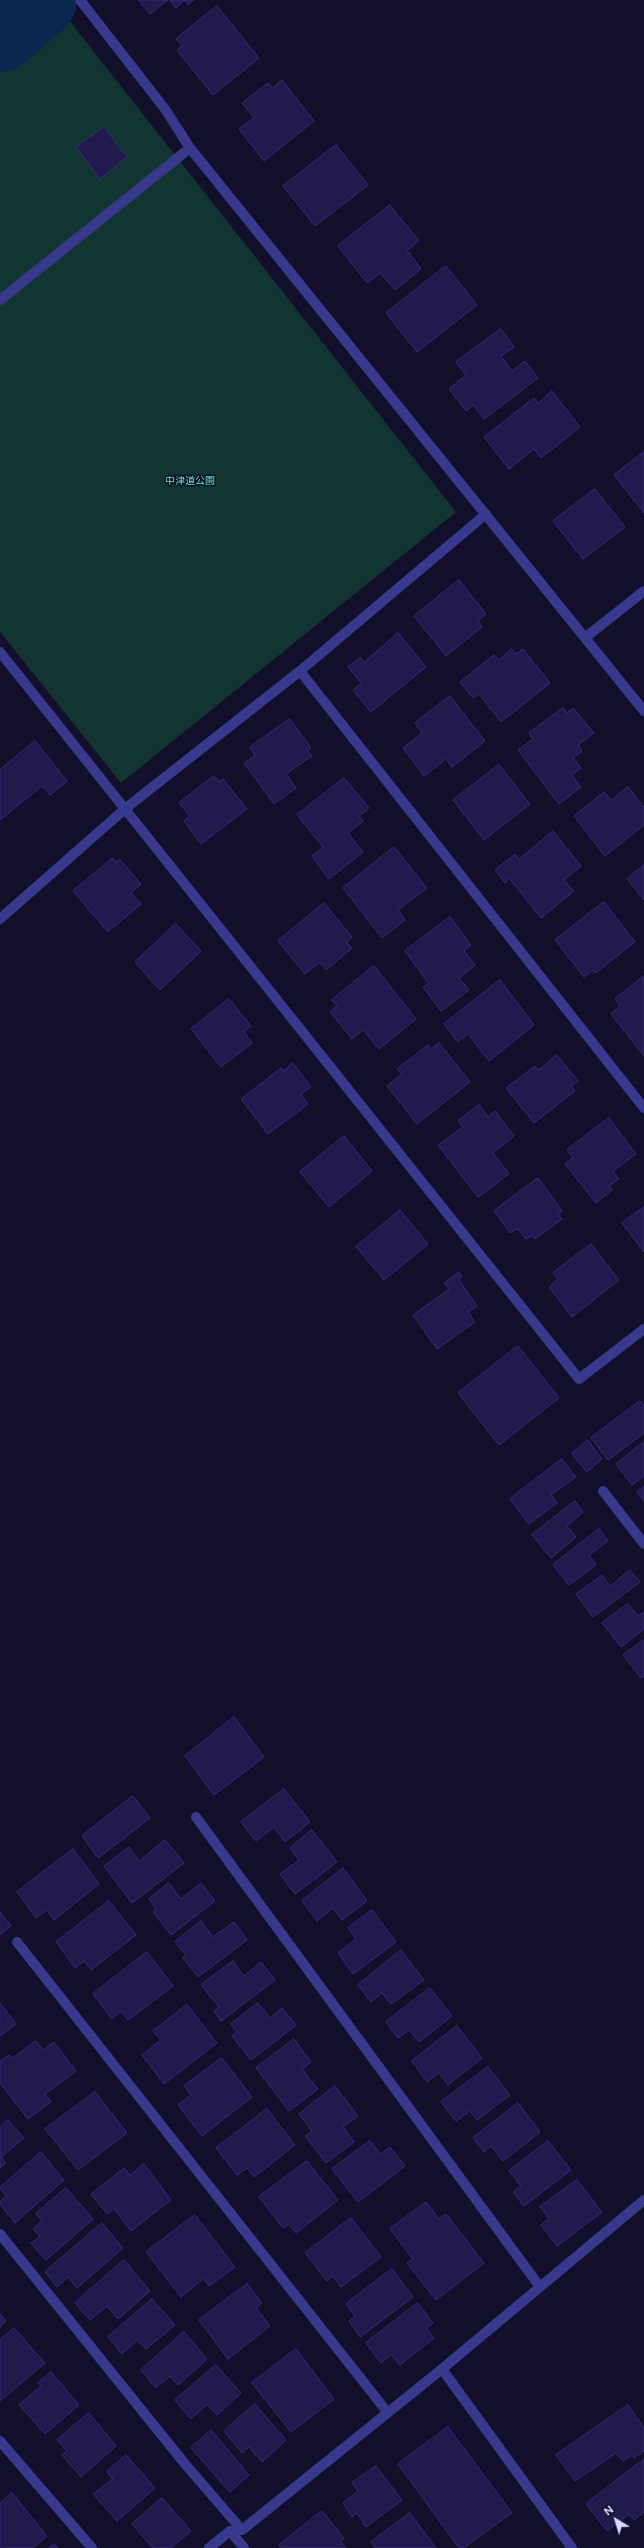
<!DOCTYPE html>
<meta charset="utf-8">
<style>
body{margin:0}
#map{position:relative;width:644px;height:2548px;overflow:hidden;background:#120f2b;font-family:"Public Sans",sans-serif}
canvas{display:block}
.north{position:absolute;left:596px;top:2500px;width:40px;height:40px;-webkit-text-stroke:3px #120f2b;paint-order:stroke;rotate:322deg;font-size:11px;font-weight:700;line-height:16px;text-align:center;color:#dbd9ff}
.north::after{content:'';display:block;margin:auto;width:14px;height:18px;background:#dbd9ff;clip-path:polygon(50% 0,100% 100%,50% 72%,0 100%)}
</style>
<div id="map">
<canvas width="644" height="2548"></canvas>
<div class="north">N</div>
</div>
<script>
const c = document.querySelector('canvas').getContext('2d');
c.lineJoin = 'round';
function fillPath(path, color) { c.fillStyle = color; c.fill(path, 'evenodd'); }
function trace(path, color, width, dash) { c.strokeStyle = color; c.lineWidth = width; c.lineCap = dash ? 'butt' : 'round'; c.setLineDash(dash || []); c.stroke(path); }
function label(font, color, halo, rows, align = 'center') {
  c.font = font + ' "Public Sans","Noto Sans JP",sans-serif'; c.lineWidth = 3; c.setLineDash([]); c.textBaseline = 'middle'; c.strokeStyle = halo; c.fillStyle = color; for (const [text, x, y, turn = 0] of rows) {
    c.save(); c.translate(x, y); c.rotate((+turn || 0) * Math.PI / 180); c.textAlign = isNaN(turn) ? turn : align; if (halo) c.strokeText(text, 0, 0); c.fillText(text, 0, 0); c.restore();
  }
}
fillPath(new Path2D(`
 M57 5 456 512 121 783 0 632V51Z`), '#123532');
trace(new Path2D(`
 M0 34 39 0`), '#0a2750', 76);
const building = new Path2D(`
 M139 0H168L150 14Z
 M170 0H194L188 5 185 0 176 8Z
 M217 6 259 58 213 95 177 50 182 46 176 39Z
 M282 80 314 121 264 161 239 129 254 118 242 103 268 83 272 88Z
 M104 127 127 157 100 179 76 147Z
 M336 145 368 185 315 226 283 186Z
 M390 205 419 241 407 250 421 269 395 290 380 273 367 283 338 246Z
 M446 266 477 305 417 352 386 313Z
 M501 329 514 347 501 356 512 371 525 361 538 378 484 419 473 405 466 411 449 389 466 375 456 362Z
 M552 391 580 427 541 458 534 449 509 469 484 437 534 398 538 403Z
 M644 452V513L614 475Z
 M595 489 625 527 583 559 553 521Z
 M459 580 486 614 478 621 482 627 446 656 414 616Z
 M398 633 426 667 371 712 353 690 361 683 348 667 360 657 364 662Z
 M512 649 516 654 523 649 550 683 501 722 479 694 473 698 460 682 494 655 498 660Z
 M450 696 485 741 452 767 446 759 424 776 403 748 422 733 415 723Z
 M563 708 567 713 573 708 594 733 578 745 582 751 573 758 581 768 572 775 581 787 559 804 518 750 533 739 529 733Z
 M290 719 311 748 307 750 312 756 286 774 296 788 274 804 244 763 255 756 250 747Z
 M35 741 67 781 50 795 42 786 0 820V770Z
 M499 765 530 804 484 840 453 800Z
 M214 776 219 782 223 779 247 809 201 844 184 821 190 816 179 803Z
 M344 778 369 808 359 816 363 821 348 833 363 852 329 879 312 856 323 847 297 815Z
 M628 787 644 807V825L605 856 574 816 604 792 611 800Z
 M553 831 581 866 564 880 574 891 541 918 509 878 505 883 495 870 515 854 519 859Z
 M394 847 427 888 398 910 405 920 382 938 343 888Z
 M113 858 116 862 120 860 141 884 131 893 141 904 108 932 73 891Z
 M644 865V900L627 879Z
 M604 902 635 942 595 973 593 970 584 977 555 940Z
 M324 903 352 937 346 942 352 948 326 970 320 962 305 974 278 941Z
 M450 917 471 945 464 951 475 965 459 978 469 990 441 1011 423 987 429 984 405 951Z
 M176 924 201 951 160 990 135 962Z
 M374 966 416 1019 379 1049 363 1030 352 1039 330 1012 337 1006 332 1000Z
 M644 976V1056L611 1014 620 1006 615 999Z
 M500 980 534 1025 489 1061 468 1034 458 1042 444 1024Z
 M229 999 251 1026 244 1032 252 1043 221 1067 191 1029Z
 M439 1043 470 1082 417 1124 387 1086 402 1074 397 1069 428 1045 431 1049Z
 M557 1055 578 1081 571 1086 575 1091 534 1123 506 1088 535 1066 538 1070Z
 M293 1063 311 1087 301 1094 308 1104 268 1134 241 1099 281 1068 283 1071Z
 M479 1105 488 1117 495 1111 514 1136 493 1153 509 1174 478 1197 438 1145 463 1127 458 1121Z
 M609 1118 636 1154 613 1171 619 1179 609 1186 612 1190 596 1203 565 1164 573 1158 567 1150Z
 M344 1136 372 1171 329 1207 300 1172Z
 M538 1178 562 1211 558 1214 562 1219 535 1239 532 1235 526 1239 518 1229 510 1233 494 1211Z
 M644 1207V1252L622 1223Z
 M400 1210 428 1244 384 1280 356 1247Z
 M591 1244 619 1280 572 1317 549 1287 558 1279 553 1273Z
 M459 1272 462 1277 459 1280 477 1306 468 1312 475 1322 437 1349 413 1315 449 1289 445 1283Z
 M518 1346 559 1398 499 1445 458 1393Z
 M640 1401 644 1405V1433L608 1460 591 1438Z
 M588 1440 602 1459 587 1472 572 1454Z
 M644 1442V1476L632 1485 616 1464Z
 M562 1459 576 1477 551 1495 557 1503 529 1524 510 1499Z
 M644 1487V1501L637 1492Z
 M575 1501 583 1512 567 1526 576 1537 551 1558 532 1535Z
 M599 1529 608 1541 589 1555 596 1565 569 1585 553 1565Z
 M630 1570 640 1582 593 1617 576 1594 602 1575 610 1586Z
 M628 1604 638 1616 644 1612V1629L621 1647 602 1623Z
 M644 1640V1676L641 1678 623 1655Z
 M234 1717 264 1757 214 1795 185 1756Z
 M284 1789 310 1822 285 1842 274 1827 256 1841 241 1822Z
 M133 1796 150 1818 98 1858 82 1836Z
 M312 1830 337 1862 295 1894 280 1874 299 1860 290 1848Z
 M165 1840 184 1863 132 1903 104 1866 129 1847 139 1861Z
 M73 1849 99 1884 54 1920 47 1910 36 1918 17 1892Z
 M343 1868 367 1901 342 1920 333 1908 317 1921 302 1901Z
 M169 1883 181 1899 201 1883 215 1901 171 1935 153 1912 156 1909 149 1899Z
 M109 1901 136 1935 91 1970 84 1961 75 1968 56 1942Z
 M372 1910 396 1942 353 1974 338 1953 356 1939 348 1928Z
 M0 1912 11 1926 0 1935Z
 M201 1921 213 1937 234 1922 247 1940 198 1977 183 1958 186 1955 175 1942Z
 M401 1950 424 1980 391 2004 382 1993 371 2002 358 1985Z
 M147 1952 173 1986 128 2020 121 2011 112 2019 93 1994Z
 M233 1961 244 1976 261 1962 275 1980 221 2021 214 2011 219 2007 201 1985Z
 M430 1988 452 2016 419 2042 409 2030 398 2038 386 2022Z
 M0 2003 16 2024 0 2036Z
 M258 2003 270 2018 282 2008 296 2025 251 2060 232 2036 237 2032 231 2024Z
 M187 2005 217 2043 164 2084 142 2055 161 2040 153 2031Z
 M457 2026 482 2058 448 2085 439 2073 427 2082 412 2061Z
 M294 2039 311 2062 302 2069 318 2089 289 2111 256 2068Z
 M36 2041 43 2050 54 2042 76 2071 45 2094 51 2102 28 2119 0 2083V2061L9 2055 12 2058Z
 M222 2058 252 2097 202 2136 178 2105 191 2095 184 2086Z
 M488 2067 510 2095 477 2120 470 2111 456 2121 441 2102Z
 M335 2086 358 2116 343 2127 354 2142 326 2163 305 2136 312 2131 299 2114Z
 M95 2092 127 2133 78 2170 45 2129Z
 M518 2103 540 2132 503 2161 491 2146 484 2152 473 2138Z
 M267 2109 295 2145 254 2177 247 2168 237 2175 216 2148Z
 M8 2120 24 2138 1 2157 6 2163 0 2168V2127Z
 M370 2141 381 2154 390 2147 405 2166 358 2202 332 2169Z
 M548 2141 571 2170 524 2206 513 2192 521 2186 509 2171Z
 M41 2152 64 2180 15 2223 0 2204V2201L6 2196 0 2188Z
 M307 2161 338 2200 296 2233 289 2224 283 2228 259 2197Z
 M144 2164 171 2200 131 2231 114 2209 107 2214 91 2194 124 2168 130 2175Z
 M577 2180 602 2212 557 2246 541 2225 549 2218 540 2207Z
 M66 2188 93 2219 46 2260 31 2243 40 2237 33 2229 42 2221 36 2214Z
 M426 2202 439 2219 446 2214 484 2263 436 2300 407 2263 413 2259 390 2229Z
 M195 2215 235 2267 209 2286 203 2279 181 2297 146 2252Z
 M351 2218 381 2257 341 2287 333 2276 327 2281 305 2253Z
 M102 2223 123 2248 77 2288 68 2277 57 2287 45 2272Z
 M124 2260 150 2291 118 2319 107 2306 90 2320 75 2303Z
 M392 2269 413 2297 360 2337 349 2321 355 2316 346 2304Z
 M247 2284 262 2303 256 2308 270 2326 228 2359 199 2320Z
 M152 2299 175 2325 146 2349 137 2340 122 2354 108 2337Z
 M418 2303 433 2323 426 2328 434 2338 400 2365 391 2355 381 2363 366 2343Z
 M0 2314 6 2321 0 2327Z
 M14 2328 45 2363 0 2401V2340Z
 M184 2332 207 2359 178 2385 170 2376 156 2388 141 2370Z
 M296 2349 334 2399 291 2432 252 2383Z
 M216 2365 241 2393 217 2415 207 2404 191 2419 175 2400Z
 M51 2372 79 2405 45 2434 19 2405 41 2386 38 2383Z
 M255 2404 286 2440 262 2462 249 2447 242 2453 224 2431Z
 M628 2405 644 2428V2451L634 2458 632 2455 623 2461 616 2453 575 2481 556 2455Z
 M89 2413 116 2446 81 2477 62 2455 67 2451 57 2440Z
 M448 2427 512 2513 463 2548H459L398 2464Z
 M211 2430 249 2475 230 2492 191 2448Z
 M126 2455 155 2488 117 2521 93 2494 113 2479 107 2472Z
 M644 2459V2512L634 2520 629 2514 607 2531 586 2504Z
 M376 2466 402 2500 366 2527 357 2513 352 2517 343 2503 358 2491 352 2483Z
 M12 2493 47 2536 33 2548H2L0 2546V2503Z
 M162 2498 191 2531 171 2548H153L132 2524Z
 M322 2511 344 2538 341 2541 346 2548H281L279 2545Z
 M410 2513 436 2548H375L371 2542Z
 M54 2544 58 2548H49Z`);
fillPath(building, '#211a4d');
trace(building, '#362b7a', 1);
trace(new Path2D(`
 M80 0 165 109 190 148 644 711
 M0 300 190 148
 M586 637 644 591
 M0 652 579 1379 644 1329
 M300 671 644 1108
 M0 919 126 808 300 671 486 514
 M603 1491 644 1544
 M196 1817 540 2287
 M17 1942 388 2413
 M0 2234 185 2464 242 2530
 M442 2369 572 2548
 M0 2441 92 2548
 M230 2531 244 2548
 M209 2548 230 2531 242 2530 442 2369 644 2200`), '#38398c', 10);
label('10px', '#5de7bd', '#120f2b', [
 ["中津道公園",190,481]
]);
</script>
